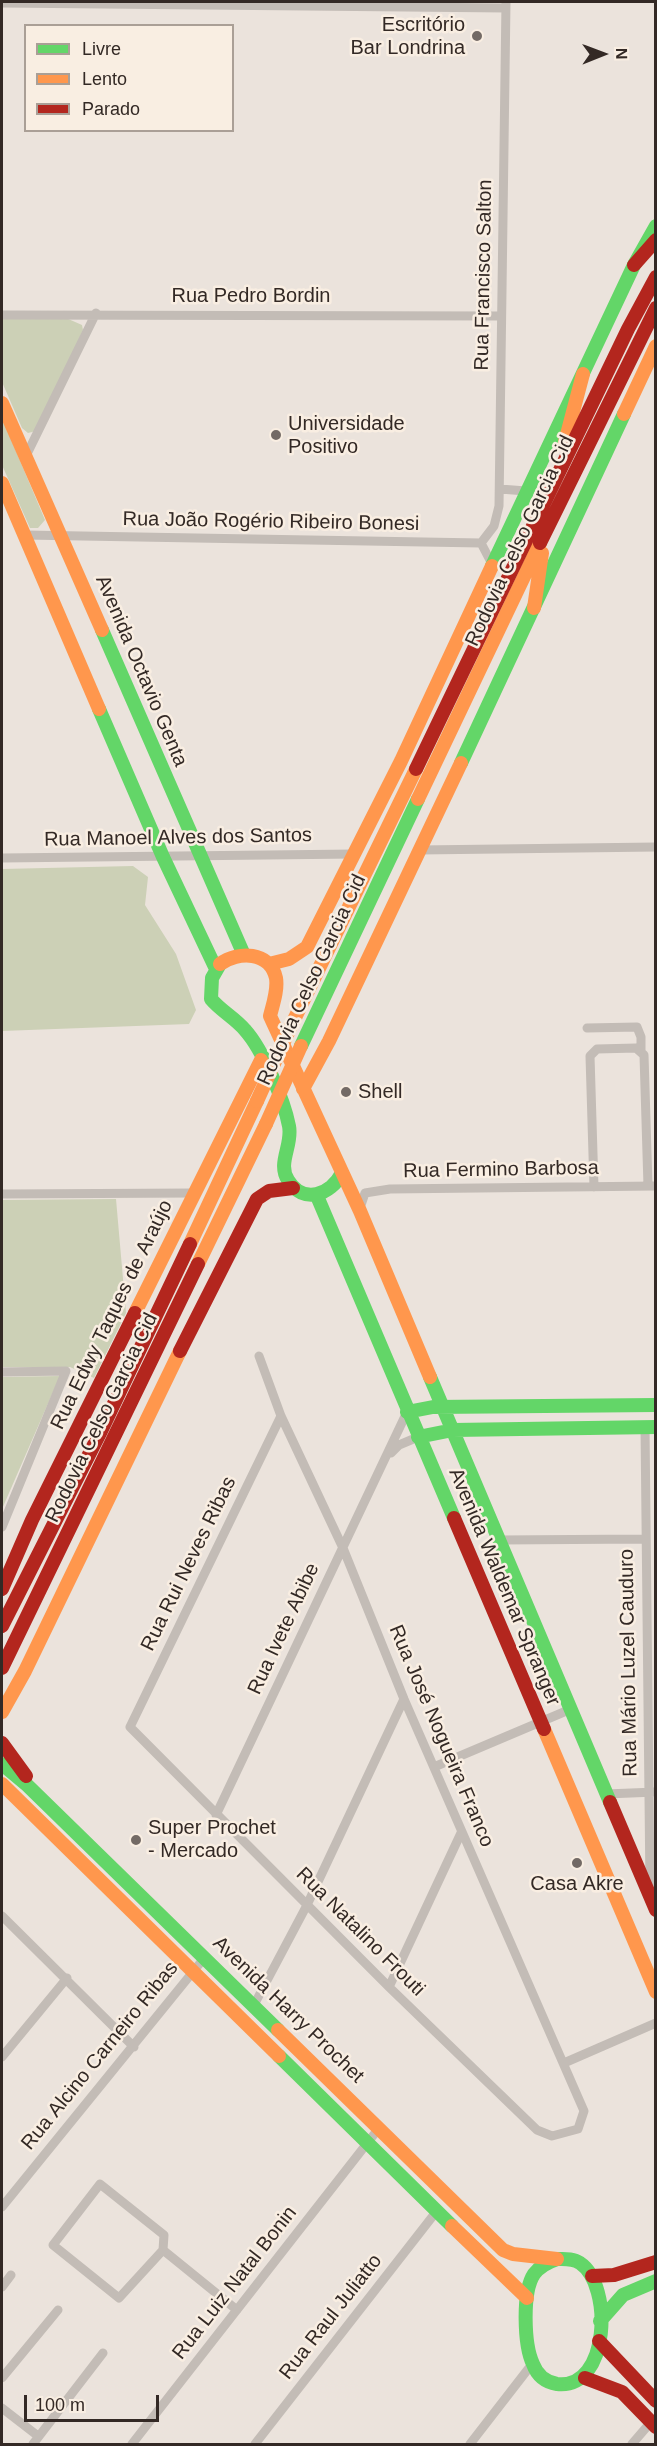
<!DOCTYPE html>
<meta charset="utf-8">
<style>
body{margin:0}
#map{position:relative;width:657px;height:2446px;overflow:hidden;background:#ebe3dc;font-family:Arial,sans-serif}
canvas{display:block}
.frame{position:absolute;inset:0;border:3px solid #332925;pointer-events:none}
.legend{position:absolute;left:24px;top:24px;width:210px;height:108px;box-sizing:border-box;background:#f9eee2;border:2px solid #aa9f96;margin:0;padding:8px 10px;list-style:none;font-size:18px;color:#332925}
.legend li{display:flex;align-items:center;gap:12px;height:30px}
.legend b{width:30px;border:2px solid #aa9f96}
.north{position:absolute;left:573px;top:24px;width:60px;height:60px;-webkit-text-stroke:4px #f9eee2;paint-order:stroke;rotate:89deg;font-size:16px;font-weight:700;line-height:24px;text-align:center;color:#332925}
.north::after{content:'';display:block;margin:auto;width:21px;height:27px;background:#332925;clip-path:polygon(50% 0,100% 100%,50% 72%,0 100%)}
.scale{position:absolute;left:24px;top:2395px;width:135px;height:27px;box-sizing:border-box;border:3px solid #332925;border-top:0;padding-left:8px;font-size:18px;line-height:21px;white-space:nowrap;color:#332925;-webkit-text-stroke:4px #f9eee2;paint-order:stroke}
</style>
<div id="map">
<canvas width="657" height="2446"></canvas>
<div class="frame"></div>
<ul class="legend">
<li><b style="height:8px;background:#63d668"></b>Livre</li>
<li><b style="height:8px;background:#ff974d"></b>Lento</li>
<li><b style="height:8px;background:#b3261e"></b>Parado</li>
</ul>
<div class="north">N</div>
<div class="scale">100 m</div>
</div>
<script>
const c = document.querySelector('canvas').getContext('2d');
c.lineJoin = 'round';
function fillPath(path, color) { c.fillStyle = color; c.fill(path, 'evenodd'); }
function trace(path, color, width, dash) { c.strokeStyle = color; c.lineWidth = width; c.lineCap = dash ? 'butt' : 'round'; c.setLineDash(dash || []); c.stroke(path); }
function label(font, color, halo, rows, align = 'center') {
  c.font = font + ' Arial,sans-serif'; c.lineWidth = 5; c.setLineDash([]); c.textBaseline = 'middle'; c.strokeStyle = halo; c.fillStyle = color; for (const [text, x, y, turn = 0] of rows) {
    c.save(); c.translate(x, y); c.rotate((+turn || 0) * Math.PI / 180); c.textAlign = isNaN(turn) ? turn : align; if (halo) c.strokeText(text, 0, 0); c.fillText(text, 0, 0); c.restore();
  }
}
fillPath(new Path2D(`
 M66 318 82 325 83 330 36 431 28 433 22 428 2 382V319Z
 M2 418 45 520 38 528H30L2 465Z
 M133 866 148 877 145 905 176 954 196 1010 189 1024 2 1031V869Z
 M116 1199 126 1313 94 1378 70 1367H2V1200Z
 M60 1376 2 1509V1377Z`), '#ccd0b6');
trace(new Path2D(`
 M2 3 506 8
 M2 315 501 316
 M25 458 96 313
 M500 489 526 491
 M25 535 481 543
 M481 543 494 526 499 506 506 2
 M481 543 492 564
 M420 850 656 847
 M2 858 355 854
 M587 1028 637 1027 641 1037V1051
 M594 1187 590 1056 597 1049 636 1048 644 1055 648 1186
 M2 1194 194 1193
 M360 1208 365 1193 390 1189 656 1186
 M259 1356 281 1416 343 1548 404 1699 584 2111 578 2129 552 2136 537 2130 389 1987 130 1727 281 1416
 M2 1372 66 1371 2 1527
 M645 1427 650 1889
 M391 1453 399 1445 418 1437
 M500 1540 645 1539
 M434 1767 571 1709
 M606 1794 656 1792
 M216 1815 407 1412
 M2 1916 134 2047
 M389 1987 461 1833
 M254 2005 307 1905 404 1699
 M2 2057 67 1978
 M564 2063 656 2023
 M100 2184 164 2235 163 2250 119 2298 53 2245Z
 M2 2207 205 1957
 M163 2250 237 2310
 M2 2287 11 2275
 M2 2378 58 2310
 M2 2408 38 2436
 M33 2444 103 2353
 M132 2444 379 2128
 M255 2444 436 2212
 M470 2444 532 2364
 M632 2444 651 2422`), '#c3bcb6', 9);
trace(new Path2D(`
 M492 566 634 265 656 226
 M102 630 244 955
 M99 709 163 857 216 969
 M461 763 624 414
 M220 964 212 978 211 999C221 1011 235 1018 245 1030 263 1050 284 1100 289 1126 293 1145 277 1163 288 1180 303 1205 331 1195 342 1173
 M301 1046 418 799
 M317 1196 454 1518
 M430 1377 610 1802
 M407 1412 433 1407 656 1405
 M418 1437 453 1430 656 1427
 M2 1764 26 1784 278 2030
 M279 2056 452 2226
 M557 2259C564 2259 573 2258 580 2263 613 2285 610 2390 557 2384 545 2382 537 2375 533 2364 524 2345 522 2292 534 2274 540 2266 548 2262 557 2259Z
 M600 2321 623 2295 656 2281`), '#63d668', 14);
trace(new Path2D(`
 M2 403 102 630
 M624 414 656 346
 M565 442 583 374
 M2 483 99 709
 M534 608 542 553
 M418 799 540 543
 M220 964C238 951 270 951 276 978 278 990 273 1004 270 1016L360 1211 430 1377
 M269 964 289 959 307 947 401 761 492 566
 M291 1026 416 769
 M303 1089 329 1041 461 763
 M190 1244 257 1101
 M198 1264 266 1124
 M135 1313 261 1060
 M2 1712 25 1671 180 1351
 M544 1729 656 1992
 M2 1784 279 2056
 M278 2030 503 2250 513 2254 557 2259
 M452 2226 527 2298`), '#ff974d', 14);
trace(new Path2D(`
 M634 265 656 240
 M540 543 656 308
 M416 769 628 329 656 277
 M180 1351 257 1199 269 1191 293 1188
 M454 1518 544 1729
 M2 1589 32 1520 135 1313
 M2 1626 101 1431 190 1244
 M2 1668 198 1264
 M2 1743 26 1776
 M610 1802 656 1910
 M592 2276 614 2275 656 2262
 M599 2341 656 2401
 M585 2378 622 2392 656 2427`), '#b3261e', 14);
trace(new Path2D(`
 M257 1101 291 1026
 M266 1124 301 1046`), '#ff974d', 14);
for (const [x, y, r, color] of [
 [477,36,6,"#736a65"],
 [276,435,6,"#736a65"],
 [346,1092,6,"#736a65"],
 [136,1840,6,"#736a65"],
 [577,1863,6,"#736a65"]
]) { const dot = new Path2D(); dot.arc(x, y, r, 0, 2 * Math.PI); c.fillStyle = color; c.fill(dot); trace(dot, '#f9eee2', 2); }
label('20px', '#332925', '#f9eee2', [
 ["Escritório",465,25,"right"],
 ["Bar Londrina",465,48,"right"],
 ["Universidade",288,424],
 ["Positivo",288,447],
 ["Shell",358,1092],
 ["Super Prochet",148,1828],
 ["- Mercado",148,1851],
 ["Casa Akre",577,1884,"center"]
], 'left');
label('20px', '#332925', '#f9eee2', [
 ["Rua Francisco Salton",484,275,-89],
 ["Rua Pedro Bordin",251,296],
 ["Rua João Rogério Ribeiro Bonesi",271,522,1],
 ["Rodovia Celso Garcia Cid",520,541,-65],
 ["Avenida Octavio Genta",141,671,67],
 ["Rua Manoel Alves dos Santos",178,838,-1],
 ["Rodovia Celso Garcia Cid",312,980,-65],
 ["Rua Fermino Barbosa",501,1170,-1],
 ["Rua Edwy Taques de Araújo",112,1315,-64],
 ["Rodovia Celso Garcia Cid",102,1418,-64],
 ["Rua Rui Neves Ribas",189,1564,-64],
 ["Avenida Waldemar Spranger",504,1587,67],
 ["Rua Ivete Abibe",284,1629,-65],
 ["Rua Mário Luzel Cauduro",629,1663,-91],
 ["Rua José Nogueira Franco",441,1736,67],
 ["Rua Natalino Frouti",360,1932,45],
 ["Avenida Harry Prochet",288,2010,44],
 ["Rua Alcino Carneiro Ribas",100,2056,-51],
 ["Rua Luiz Natal Bonin",235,2283,-52],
 ["Rua Raul Juliatto",331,2317,-52]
]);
</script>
